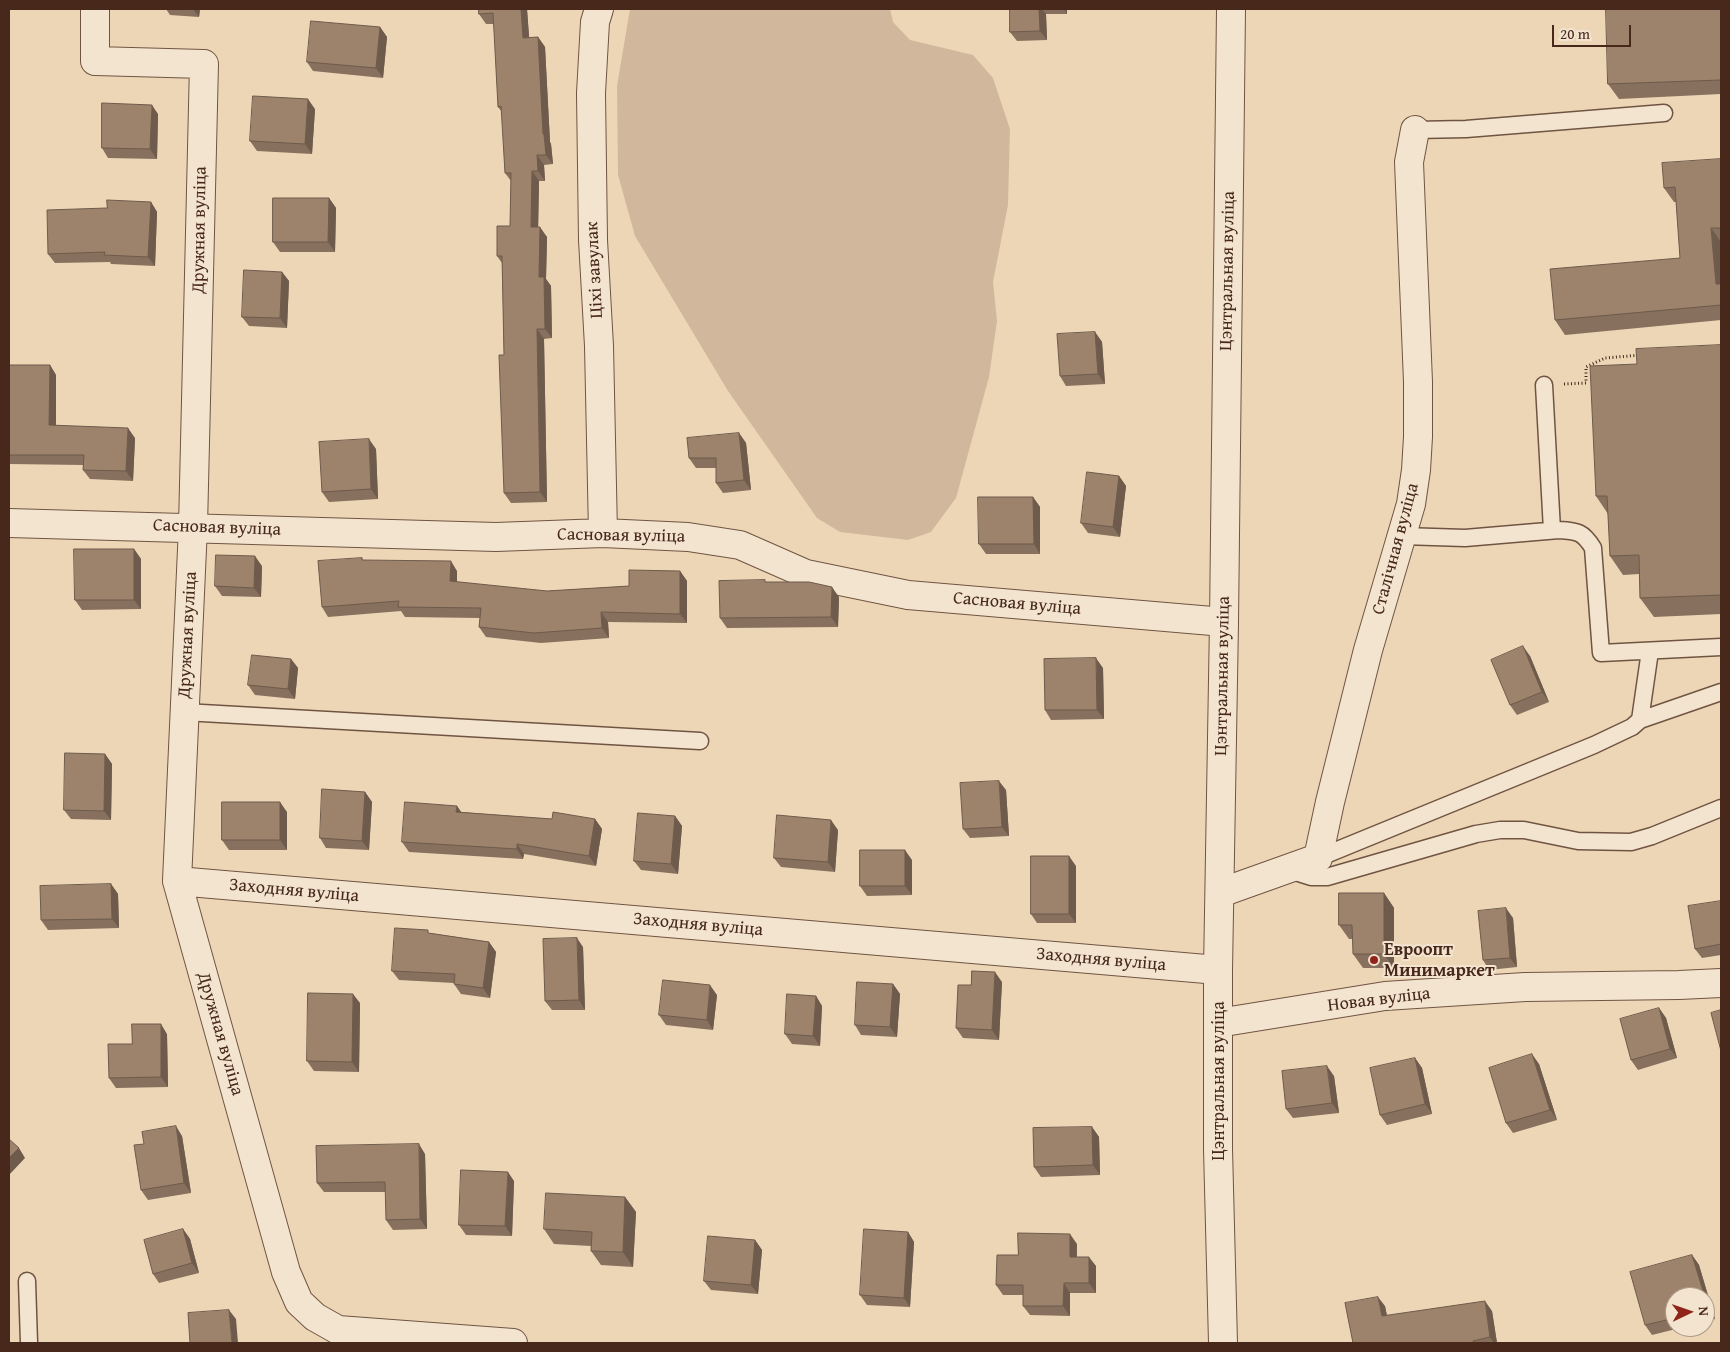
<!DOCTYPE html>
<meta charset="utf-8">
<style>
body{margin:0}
#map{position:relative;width:1730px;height:1352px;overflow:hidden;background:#edd6b6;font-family:"Gentium Book Plus",serif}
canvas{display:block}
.frame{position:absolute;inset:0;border:10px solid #47281b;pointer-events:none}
.north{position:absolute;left:1665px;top:1287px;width:50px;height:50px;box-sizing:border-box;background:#f3e4d0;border:1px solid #ae9988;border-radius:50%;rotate:87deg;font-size:14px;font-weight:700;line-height:20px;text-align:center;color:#47281b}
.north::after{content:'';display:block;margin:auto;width:18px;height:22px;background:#8f2418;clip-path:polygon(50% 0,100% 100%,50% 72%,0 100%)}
.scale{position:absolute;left:1552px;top:25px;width:79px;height:22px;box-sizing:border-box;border:2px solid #47281b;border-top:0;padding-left:6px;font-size:15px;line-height:18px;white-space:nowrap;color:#47281b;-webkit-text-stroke:4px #f3e4d0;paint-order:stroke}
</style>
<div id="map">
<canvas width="1730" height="1352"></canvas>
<div class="frame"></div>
<div class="north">N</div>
<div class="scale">20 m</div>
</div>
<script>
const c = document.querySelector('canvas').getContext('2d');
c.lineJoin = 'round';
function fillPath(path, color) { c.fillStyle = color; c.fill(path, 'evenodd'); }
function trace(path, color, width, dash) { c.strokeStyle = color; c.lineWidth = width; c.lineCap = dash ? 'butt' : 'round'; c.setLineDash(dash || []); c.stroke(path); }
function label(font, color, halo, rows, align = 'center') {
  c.font = font + ' "Gentium Book Plus",serif'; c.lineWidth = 4; c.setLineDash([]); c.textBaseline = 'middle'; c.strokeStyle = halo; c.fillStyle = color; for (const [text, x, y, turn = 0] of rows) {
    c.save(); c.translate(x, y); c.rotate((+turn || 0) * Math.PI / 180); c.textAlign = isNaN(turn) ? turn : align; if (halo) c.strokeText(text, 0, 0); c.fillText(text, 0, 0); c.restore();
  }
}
fillPath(new Path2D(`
 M630 9H890L893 22 910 40 973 55 993 78 1010 129 1008 205 993 282 997 321 989 377 956 498 931 532 908 540 840 532 817 518 728 391 635 236 618 175 617 86Z`), '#d1b89c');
const service = new Path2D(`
 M1415 130 1466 129 1664 113
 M1544 385 1552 530
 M1402 536 1465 538 1559 530C1578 531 1583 532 1593 548L1601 653 1721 647
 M184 712 700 741
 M1640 720 1721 692
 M1318 858 1594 745 1632 727 1640 720 1650 651
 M1289 870 1311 877H1327L1476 834 1500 830H1524L1578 841 1631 842 1652 836 1721 808
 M27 1281 29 1343`);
const minor = new Path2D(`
 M95 9V61L204 64 193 527 177 881 286 1272 299 1302 315 1317 338 1330 513 1343
 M599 9 595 22 591 93 593 240 599 346 603 533
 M9 523 496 537 603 533 688 537 740 545 806 574 908 595 1224 622
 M177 881 1218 970
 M1220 893 1318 858 1330 802 1368 650 1411 504 1416 470 1418 437V382L1409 162 1415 130
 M1218 1023 1385 996 1525 987 1679 985 1721 983`);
const tertiary = new Path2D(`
 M1223 1343 1218 1149V970L1224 622 1231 9`);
trace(service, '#705442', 19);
trace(minor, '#705442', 30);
trace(tertiary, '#705442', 30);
trace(new Path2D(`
 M1564 384 1586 383V367L1605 358 1641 355`), '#47281b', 3, [1, 2.5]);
trace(service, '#f3e4d0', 16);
trace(minor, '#f3e4d0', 28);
trace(tertiary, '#f3e4d0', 28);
fillPath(new Path2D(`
 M166 9H200L199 17 170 15Z
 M479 9H527L529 38 538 37 545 47 550 142 551 144 553 164 544 165 545 181H539L538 227 547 237 546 279 551 286 552 338 544 339 547 502 511 503 504 493V355L502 263 497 256 510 226 511 181 505 173 502 112 498 107 494 24H486L479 14Z
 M1010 9H1067V14H1046L1047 40 1017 41 1010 32Z
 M1721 9V94L1619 99 1608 84Z
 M380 27 387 37 383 78 313 71 307 62Z
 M315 109 312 154 257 151 250 141Z
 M158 114 157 159 108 158 102 148Z
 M1721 159V320L1565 335 1555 320 1680 258 1676 202H1674L1664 188Z
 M329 198 336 208 335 252H280L273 242Z
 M151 202 157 212 155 266 111 264 110 262 55 263 48 254 107 208Z
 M282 272 289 281 287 328 249 326 242 317Z
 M1095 332 1102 342 1105 384 1066 386 1060 376Z
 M1721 345V614L1654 617 1640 598 1639 574 1623 575 1610 556 1608 514 1596 496 1637 364Z
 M9 365H50L56 375V425L135 438 133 481 90 479 83 470V465L9 464Z
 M739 433 746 443 751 490 723 493 716 483V468H696L689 458Z
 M376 449 378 499 329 502 322 492Z
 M1119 476 1126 486 1120 537 1088 533 1081 523Z
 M1033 497 1040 507V554H986L979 544Z
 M134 549 141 559V609L82 610 75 600Z
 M362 558 363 560 457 571V582L547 591 629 586 680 571 687 581V623L608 622 609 638 541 643 486 637 479 627 480 618 405 617 401 611 328 617 322 607Z
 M262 566 261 597 222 596 215 586Z
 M766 582 839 597 838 627 727 628 720 618Z
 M1530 656 1549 702 1517 715 1510 705Z
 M291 659 298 668 295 699 255 695 248 685Z
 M1103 668 1104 719 1051 720 1045 710Z
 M105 754 112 764 111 820 71 819 64 810Z
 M1006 790 1009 836 970 838 963 829Z
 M365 792 372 802 369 850 326 848 320 838Z
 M457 806 461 812 552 819H595L602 829 596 866 524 854 523 859 409 852 402 842Z
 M287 812V850H229L222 840Z
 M675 816 682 826 678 874 641 870 634 861Z
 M838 830 835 872 781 867 774 858Z
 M912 860V895L867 896 860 886Z
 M1076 866V923H1037L1031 914Z
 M111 884 118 894 119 928 48 930 41 920Z
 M1384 893 1394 908V968H1363L1353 954V939H1349L1339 925Z
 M1721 901V955L1702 958 1695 949Z
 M1513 918 1517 967 1489 970 1483 960Z
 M430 933 489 942 496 952 490 998 461 994 454 984V983L399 980 392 971Z
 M583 947 585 1010H552L545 1001Z
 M1002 982 999 1040 963 1038 956 1028 971 985Z
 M893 984 900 994 897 1037 861 1035 855 1025Z
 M717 995 713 1030 666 1025 659 1015Z
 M816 996 822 1006 820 1046 792 1044 785 1034Z
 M360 1003 359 1072 314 1071 307 1061Z
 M1659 1008 1666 1018 1677 1058 1638 1070 1631 1060Z
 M167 1034 168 1087 116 1088 109 1078 132 1044Z
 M1415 1058 1422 1068 1432 1114 1387 1125 1380 1115Z
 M1539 1064 1557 1120 1513 1133 1506 1123Z
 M1334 1076 1339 1113 1293 1118 1286 1109Z
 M1092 1127 1099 1137 1100 1175 1041 1177 1034 1167Z
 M182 1136 191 1193 148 1200 141 1190Z
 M425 1154 427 1229 393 1230 386 1220V1192H324L317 1183Z
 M514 1181 512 1236 466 1235 459 1225Z
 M625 1197 636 1212 633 1267 601 1265 591 1251V1246L554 1244 544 1229Z
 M183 1229 190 1239 199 1273 159 1283 153 1274Z
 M908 1232 914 1242 910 1307 867 1305 860 1295Z
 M755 1240 762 1250 758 1294 711 1290 704 1281Z
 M1077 1244V1257L1096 1266V1293H1070V1316L1030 1315 1023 1306V1295H1003L996 1285 1018 1255Z
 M1692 1255 1699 1265 1715 1319 1705 1322V1297H1675V1327H1684L1652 1335 1645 1325Z
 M1385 1306 1387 1316 1492 1311 1497 1343H1353Z`), '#87705d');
fillPath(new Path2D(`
 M193 9H200L199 17Z
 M521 9H527L530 48 523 38Z
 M1039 9H1042L1046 14 1047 40 1040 31Z
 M1064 9H1067V14Z
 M380 27 387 37 383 78 376 68Z
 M538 37 545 47 550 142 551 144 553 164 546 155 543 134Z
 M308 99 315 109 312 154 305 144Z
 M152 105 158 114 157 159 150 149Z
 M537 155 544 165 545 181 538 171Z
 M532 171 539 181 538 237 531 227Z
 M329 198 336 208 335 252 328 242Z
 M151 202 157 212 155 266 148 257Z
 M540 227 547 237 546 279 551 286 552 338 545 329 539 277Z
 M1711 228 1721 242V291L1716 284Z
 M282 272 289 281 287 328 280 318Z
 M537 329 544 339 547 502 540 492Z
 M1095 332 1102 342 1105 384 1098 374Z
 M50 365 56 375V435L49 425Z
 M128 428 135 438 133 481 126 471Z
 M739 433 746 443 751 490 744 480Z
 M369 439 376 449 378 499 371 489Z
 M1119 476 1126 486 1120 537 1113 527Z
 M1033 497 1040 507V554L1034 544Z
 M134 549 141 559V609L134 600Z
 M255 556 262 566 261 597 254 588Z
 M451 561 457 571V591L450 581Z
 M680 571 687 581V623L680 614Z
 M832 587 839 597 838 627 831 617Z
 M601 612 608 622 609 638 602 628Z
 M1523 646 1530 656 1549 702 1542 692Z
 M1096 658 1103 668 1104 719 1097 710Z
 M291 659 298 668 295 699 288 689Z
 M105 754 112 764 111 820 104 811Z
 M999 781 1006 790 1009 836 1002 827Z
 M365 792 372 802 369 850 362 841Z
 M280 802 287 812V850L280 840Z
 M457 806 464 816 456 812Z
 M675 816 682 826 678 874 671 864Z
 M595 819 602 829 596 866 589 856Z
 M831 820 838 830 835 872 828 862Z
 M517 844 524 854 523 859 517 849Z
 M905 850 912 860V895L905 886Z
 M1069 856 1076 866V923L1069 914Z
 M111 884 118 894 119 928 112 919Z
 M1384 893 1394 908V968L1384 954Z
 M1506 908 1513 918 1517 967 1510 958Z
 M577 938 583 947 585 1010 579 1000Z
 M489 942 496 952 490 998 483 988Z
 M995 972 1002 982 999 1040 992 1030Z
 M893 984 900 994 897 1037 890 1027Z
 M710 985 717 995 713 1030 707 1020Z
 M353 994 360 1003 359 1072 352 1062Z
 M816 996 822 1006 820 1046 813 1036Z
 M1659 1008 1666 1018 1677 1058 1670 1049Z
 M161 1024 167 1034 168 1087 161 1077Z
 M1532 1054 1539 1064 1557 1120 1550 1110Z
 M1415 1058 1422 1068 1432 1114 1425 1104Z
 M1327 1066 1334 1076 1339 1113 1332 1103Z
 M176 1126 182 1136 191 1193 184 1183Z
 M1092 1127 1099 1137 1100 1175 1093 1165Z
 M419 1144 425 1154 427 1229 420 1219Z
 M19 1148 25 1158 9 1175V1158Z
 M508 1172 514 1181 512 1236 505 1226Z
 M625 1197 636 1212 633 1267 623 1252Z
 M183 1229 190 1239 199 1273 192 1263Z
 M908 1232 914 1242 910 1307 904 1298Z
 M1070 1234 1077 1244 1076 1266 1070 1257Z
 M755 1240 762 1250 758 1294 751 1285Z
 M1692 1255 1699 1265 1715 1319 1708 1309Z
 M1089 1257 1096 1266V1293L1089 1283Z
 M1064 1283 1070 1293V1316L1063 1306Z
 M1378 1297 1385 1306 1389 1326 1382 1316Z
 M1485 1301 1492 1311 1497 1343H1494L1490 1337Z
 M229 1310 236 1319 238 1343H232Z`), '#6e5b4c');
const building = new Path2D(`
 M479 9H521L523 38 538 37 543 134H544L546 155H537L538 171H532L531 227H540L539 277H544L545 329H537L540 492 504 493 499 355H504L502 256H497V226H510L511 173H505L501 106 498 107 493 13 479 14Z
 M1010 9H1039L1040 31 1010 32Z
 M1606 9H1721V80L1608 84Z
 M311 21 380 27 376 68 307 62Z
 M253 96 308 99 305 144 250 141Z
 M102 103 152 105 150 149 102 148Z
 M1721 159V228H1711L1716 284H1721V305L1555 320 1550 269 1680 258 1675 187 1664 188 1662 163Z
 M273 198H329L328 242H273Z
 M107 200 151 202 148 257 104 255 105 252 48 254 47 210 107 208Z
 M244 270 282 272 280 318 242 317Z
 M1095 332 1098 374 1060 376 1057 334Z
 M1721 345V595L1640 598 1639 555 1610 556 1607 496H1596L1590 366 1637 364 1636 349Z
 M9 365H50L49 425 128 428 126 471 83 470 84 455H9Z
 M739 433 744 480 716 483V458H689L687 438Z
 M369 439 371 489 322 492 319 442Z
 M1087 472 1119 476 1113 527 1081 523Z
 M978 497H1033L1034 544H979Z
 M74 549H134V600H75Z
 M216 555 255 556 254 588 215 586Z
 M362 558V560L451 561 450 581 547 591 629 586V570L680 571V614L601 612 602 628 534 633 479 627 481 608 398 607 399 601 322 607 318 561Z
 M765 580V582H809L832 587 831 617 720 618 719 581Z
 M1523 646 1542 692 1510 705 1491 660Z
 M252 655 291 659 288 689 248 685Z
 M1096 658 1097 710H1045L1044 659Z
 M65 753 105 754 104 811 64 810Z
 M999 781 1002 827 963 829 960 783Z
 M322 789 365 792 362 841 320 838Z
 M222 802H280V840H222Z
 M405 802 457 806 456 812 552 819 553 812 595 819 589 856 517 844V849L402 842Z
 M638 813 675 816 671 864 634 861Z
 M777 815 831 820 828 862 774 858Z
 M860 850H905V886H860Z
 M1031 856H1069V914H1031Z
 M111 884 112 919 41 920 40 886Z
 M1339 893H1384V954H1353L1352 925H1339Z
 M1721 901V944L1695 949 1688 906Z
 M1506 908 1510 958 1483 960 1478 911Z
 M395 928 428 930V933L489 942 483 988 454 984 455 974 392 971Z
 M577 938 579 1000 545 1001 543 939Z
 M972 971 995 972 992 1030 956 1028 958 985H971Z
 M663 980 710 985 707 1020 659 1015Z
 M857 982 893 984 890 1027 855 1025Z
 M308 993 353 994 352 1062 307 1061Z
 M787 994 816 996 813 1036 785 1034Z
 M1659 1008 1670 1049 1631 1060 1620 1019Z
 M1721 1010V1051L1711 1013Z
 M132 1024H161V1077L109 1078 108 1044H132Z
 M1532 1054 1550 1110 1506 1123 1489 1068Z
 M1415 1058 1425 1104 1380 1115 1370 1068Z
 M1327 1066 1332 1103 1286 1109 1282 1071Z
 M176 1126 184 1183 141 1190 134 1145 144 1144 142 1132Z
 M1092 1127 1093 1165 1034 1167 1033 1128Z
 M9 1139 19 1148 9 1158Z
 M419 1144 420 1219 386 1220 385 1182 317 1183 316 1146Z
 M461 1170 508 1172 505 1226 459 1225Z
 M546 1193 625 1197 623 1252 591 1251 592 1232 544 1229Z
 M183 1229 192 1263 153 1274 144 1240Z
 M864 1229 908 1232 904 1298 860 1295Z
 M1018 1233 1070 1234V1257H1089V1283H1064L1063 1306H1023V1285H996L997 1255H1018Z
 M708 1236 755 1240 751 1285 704 1281Z
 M1692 1255 1705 1297H1675V1318L1645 1325 1630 1272Z
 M1378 1297 1382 1316 1485 1301 1490 1337 1473 1341 1474 1343H1353L1345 1303Z
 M1705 1299 1708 1309 1705 1310Z
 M229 1310 232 1343H190L188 1313Z`);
fillPath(building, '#9d826c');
trace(building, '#6e5b4c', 1);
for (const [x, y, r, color] of [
 [1374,960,5,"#8f2418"]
]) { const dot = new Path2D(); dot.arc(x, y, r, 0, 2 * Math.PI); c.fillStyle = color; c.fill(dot); trace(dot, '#f3e4d0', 2); }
label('18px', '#47281b', '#f3e4d0', [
 ["Дружная вуліца",200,230,-89],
 ["Ціхі завулак",595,270,-93],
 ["Цэнтральная вуліца",1228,271,-89],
 ["Сасновая вуліца",217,528,2],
 ["Сасновая вуліца",621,536,1],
 ["Сталічная вуліца",1396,549,-75],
 ["Сасновая вуліца",1017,604,5],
 ["Дружная вуліца",188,635,-87],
 ["Цэнтральная вуліца",1223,676,-89],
 ["Заходняя вуліца",294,891,5],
 ["Заходняя вуліца",698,925,5],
 ["Заходняя вуліца",1101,960,5],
 ["Новая вуліца",1379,1000,-7],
 ["Дружная вуліца",220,1034,74],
 ["Цэнтральная вуліца",1219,1081,-90]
]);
label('bold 18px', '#47281b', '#f3e4d0', [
 ["Евроопт",1384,950],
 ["Минимаркет",1384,971]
], 'left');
</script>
